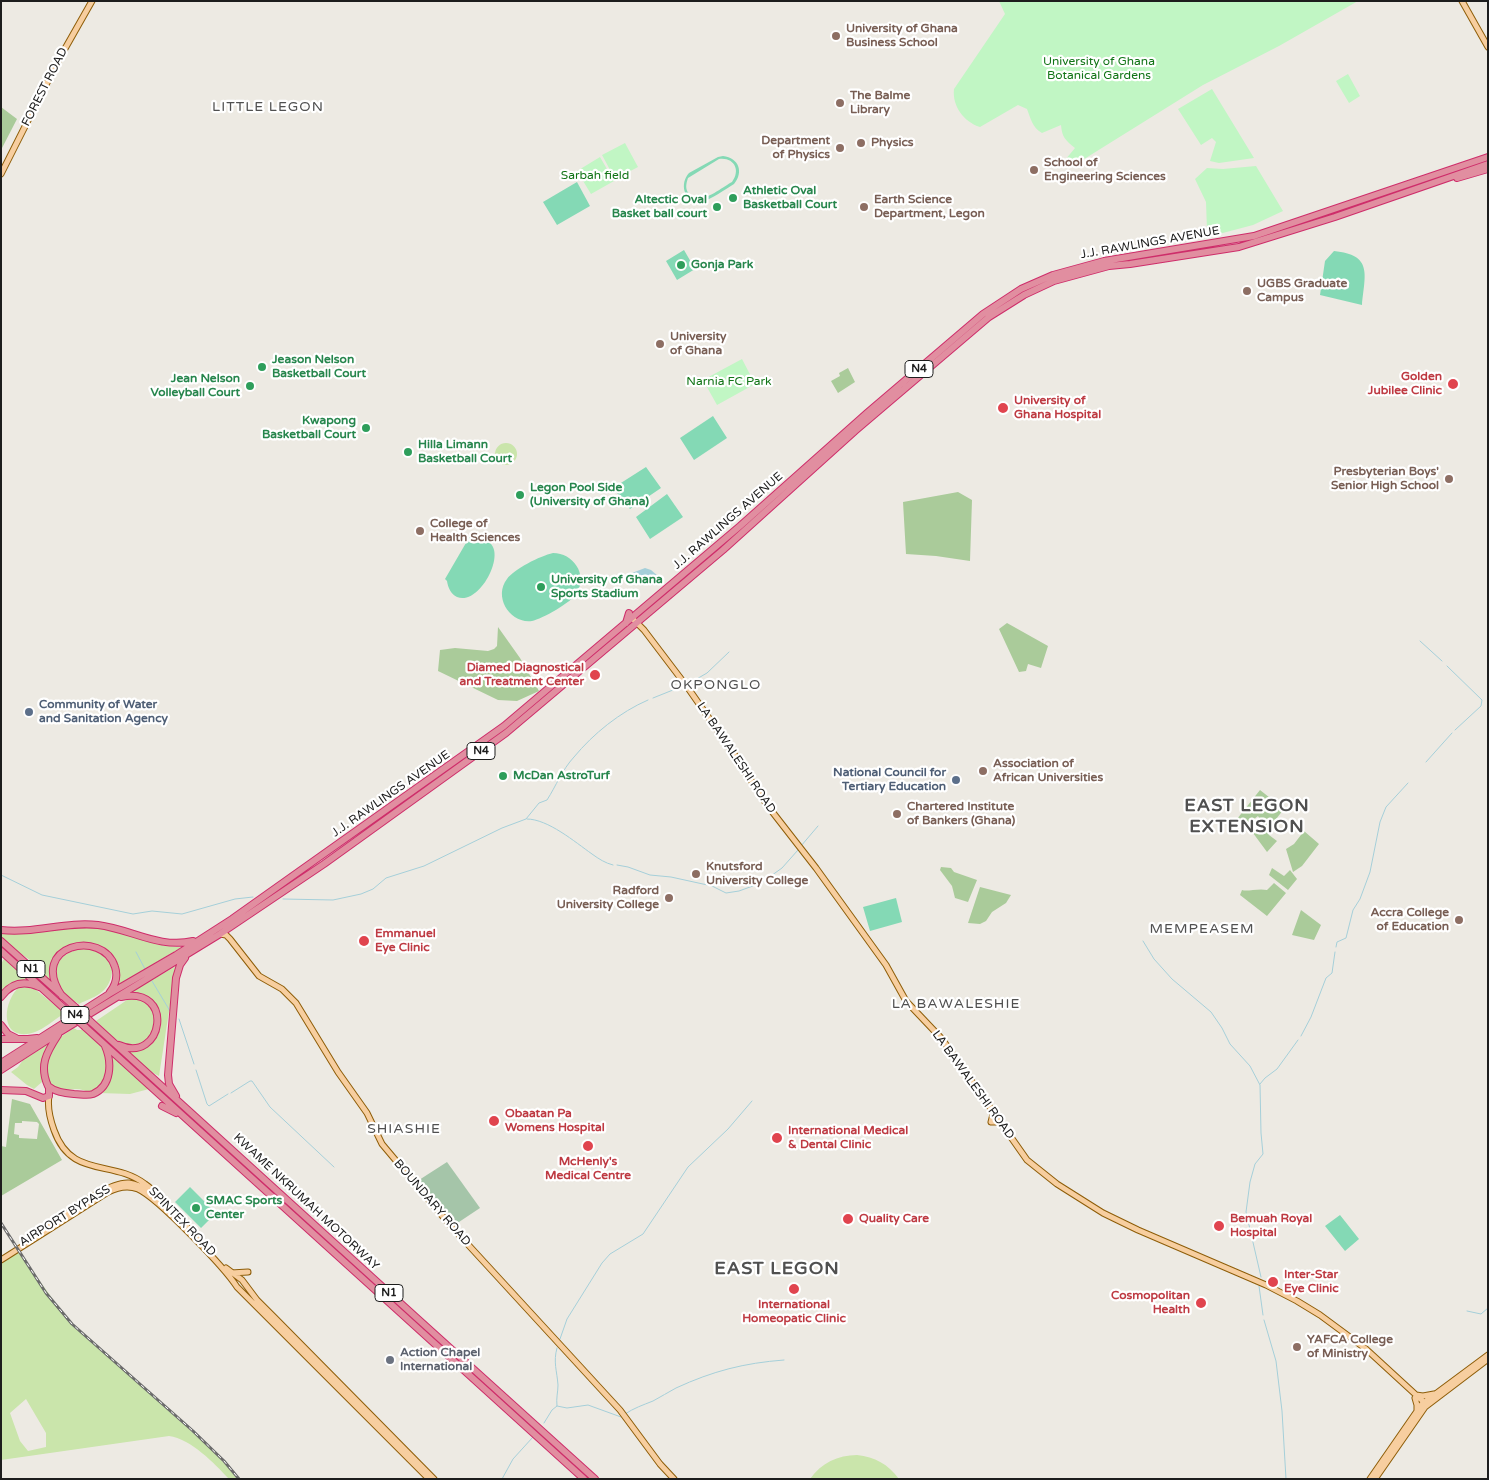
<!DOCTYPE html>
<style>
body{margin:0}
#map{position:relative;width:1489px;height:1480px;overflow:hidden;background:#edeae3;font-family:"Varela Round",sans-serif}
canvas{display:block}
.frame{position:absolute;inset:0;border:2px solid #1d1d1d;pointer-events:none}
</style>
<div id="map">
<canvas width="1489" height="1480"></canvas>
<div class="frame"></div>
</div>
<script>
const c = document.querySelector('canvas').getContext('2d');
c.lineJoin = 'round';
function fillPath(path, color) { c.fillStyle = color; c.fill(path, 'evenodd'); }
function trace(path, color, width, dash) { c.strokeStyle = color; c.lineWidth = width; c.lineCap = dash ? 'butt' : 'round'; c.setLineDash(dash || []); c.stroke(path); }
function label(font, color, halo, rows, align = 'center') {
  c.font = font + ' "Varela Round",sans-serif'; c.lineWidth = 4.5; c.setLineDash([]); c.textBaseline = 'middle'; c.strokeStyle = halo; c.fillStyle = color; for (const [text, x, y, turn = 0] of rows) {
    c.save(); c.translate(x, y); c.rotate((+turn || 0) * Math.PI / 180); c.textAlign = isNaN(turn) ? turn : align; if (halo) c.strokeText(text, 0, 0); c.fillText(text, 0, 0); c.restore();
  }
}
fillPath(new Path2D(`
 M495 454a11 11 0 1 1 22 0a11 11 0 1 1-22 0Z
 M78 927 103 928 165 946 182 947 118 985 116 984C117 977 119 968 116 961 110 949 99 946 87 945 60 943 48 956 52 983 44 976 38 967 30 960 20 953 10 947 1 939V932L25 934Z
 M84 948C90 949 97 950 103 954 117 962 113 982 103 991 97 997 86 1000 79 1004 74 1001 66 997 63 992 47 968 59 953 84 948Z
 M5 957 31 981H16L1 993V964Z
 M176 966 159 1076 151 1072 127 1051C135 1051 144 1050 150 1045 166 1033 163 1006 147 997 142 994 136 993 131 992Z
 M20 986 35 989 63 1012 62 1015C54 1020 44 1029 35 1032 1 1044 0 1004 20 986Z
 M130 998C170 1001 157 1054 127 1044 114 1041 105 1030 96 1021Z
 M74 1028 77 1030H83C89 1035 98 1041 103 1049 114 1064 106 1083 91 1093 86 1091 81 1089 76 1089 69 1089 63 1092 56 1089 36 1080 48 1052 58 1040 62 1035 69 1032 74 1028Z
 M48 1044 42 1062V1082L34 1089 27 1085 11 1072 18 1067 23 1060Z
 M111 1054 149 1089 130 1094 99 1093C109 1078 113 1073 111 1054Z
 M19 1252 67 1319 209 1447 239 1479H229C214 1463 191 1439 169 1436L1 1460V1264ZM26 1399 46 1433V1447L28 1451 20 1441 10 1413Z
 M857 1455C875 1457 888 1464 899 1479H810C821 1463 838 1455 857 1455Z`), '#cae5ab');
fillPath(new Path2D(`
 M1 107 17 119 1 150Z
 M848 368 855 382 838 393 831 381 840 376 839 373Z
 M958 492 972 500 970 561 936 556 906 554 903 502Z
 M1007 623 1048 646 1041 668 1028 664 1026 671 1019 672 999 629Z
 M498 627 520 658 539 691 517 701 498 700 438 671 440 650 455 648 488 651 494 649 497 646Z
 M1260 790 1284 809 1272 824 1269 835 1277 841 1267 852 1253 833 1264 826 1258 816 1246 825 1237 819Z
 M1304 831 1319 844 1302 866 1293 872 1286 849 1294 844Z
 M941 867 951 868 954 872 977 880 968 902 955 898 952 886 940 870Z
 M1272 868 1284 876 1290 870 1297 879 1288 890 1269 875Z
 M1274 883 1286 893 1267 916 1240 895 1242 890C1247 892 1258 888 1267 890Z
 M980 887 1011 895 1006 903 992 912 986 921 980 924 968 923Z
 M1301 910 1321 925 1314 940 1292 935Z
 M12 1099 30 1104 62 1160 1 1196V1146L6 1147ZM22 1121 37 1122 39 1124 37 1139 19 1138V1135L14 1134 15 1123H22Z`), '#aacb9a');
fillPath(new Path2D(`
 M447 1162 480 1208 456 1224 419 1180Z`), '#a5c5a9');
fillPath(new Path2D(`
 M999 1H1358L1279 46 1203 85 1081 161 1065 163V160L1075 148C1065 140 1062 137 1061 125L1042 133C1032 127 1031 119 1027 109L1018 105 980 127C964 122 952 106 954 89L1005 14Z
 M1348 74 1360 96 1349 103 1336 81Z
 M1212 89 1254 158 1219 163 1210 161 1216 142 1212 138 1201 145 1178 109Z
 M625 143 638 167 615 179 602 155Z
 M600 157 614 181 591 194 577 171Z
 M1256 166 1283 211 1253 225 1219 234 1207 230 1206 202 1195 179 1207 168 1223 169Z
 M742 359 755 384 717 405 703 380Z`), '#c1f6c4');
fillPath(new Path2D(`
 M723 156C739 158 744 172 734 184 725 189 712 200 701 201 684 203 679 184 689 173L718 157ZM719 159C734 157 741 170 732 182 722 187 700 207 689 194 685 189 686 184 688 178Z
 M577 182 590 206 557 225 543 202Z
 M684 250 695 269 677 280 666 261Z
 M1334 251C1373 255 1365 274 1362 305L1320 295 1325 261Z
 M713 416 727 438 694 460 680 438Z
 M646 467 661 488 630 509 613 488Z
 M667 494 683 517 650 539 636 517Z
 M470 536 474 538 473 540C518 532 483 608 457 597 451 594 448 588 447 581L445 579Z
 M553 553C573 553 588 574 577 593 572 602 542 619 532 621 510 624 493 597 507 579 514 569 540 556 553 553Z
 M896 898 902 922 870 931 863 907Z
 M190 1187 216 1213 201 1228 175 1202Z
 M1340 1215 1359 1239 1345 1251 1325 1226Z`), '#84d9b5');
fillPath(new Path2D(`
 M645 568 651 570 658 576V582L655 585 638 584 632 573Z`), '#a5cfd9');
trace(new Path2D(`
 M1420 641 1442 661
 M1447 666 1482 700 1481 706 1455 730
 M688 684 707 673 729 652
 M653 698 683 686
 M1426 762 1452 733
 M527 819C548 819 575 842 592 854 599 859 605 863 613 865
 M801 846 818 826
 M617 865 628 867 650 875 671 877 712 886 726 893 739 891 761 883 782 868 798 850
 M1 875 42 895 133 914 152 911 182 914 235 899 253 897
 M283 899 333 900 361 894 373 889 386 878 424 866 502 828 526 819 539 803 547 800C556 786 562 770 574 757 593 734 620 712 648 700
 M1143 941 1154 959 1172 979 1211 1012 1222 1028 1230 1044 1250 1066 1260 1085 1261 1133 1263 1154 1255 1164 1250 1182 1246 1212 1261 1277
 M1336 947 1337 942 1346 938 1353 910 1360 899 1370 872 1380 822 1386 807 1408 783
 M136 952 145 969
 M152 981 170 1011
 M179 1019 194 1064
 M1301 1036 1311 1017 1326 978 1332 973 1335 952
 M196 1070 207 1104 209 1106 228 1094
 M1260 1084 1265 1078 1277 1069 1298 1040
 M231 1093 250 1081H252L270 1107 334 1167
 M1259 1286 1263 1315
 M1467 1311 1481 1314 1488 1308
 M1264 1320 1276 1361 1282 1411 1286 1479
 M560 1339 567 1319 602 1263 610 1254 643 1234 688 1167 728 1129 752 1101
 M557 1406 567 1408 588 1405 621 1417
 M625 1414C634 1408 643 1405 653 1401 661 1397 668 1392 676 1388 713 1371 744 1363 784 1360
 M544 1423 552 1410 557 1406C556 1398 558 1392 558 1385 557 1371 553 1362 557 1348
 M502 1479 513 1459 533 1437`), '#a5cfd9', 1);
const major = new Path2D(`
 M1462 1 1488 47
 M1 174 58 61 92 1
 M632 618 644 630 688 688 734 754 767 805 816 868 886 965 906 1001 942 1039 1027 1160 1057 1184 1103 1213 1138 1230 1266 1285 1297 1301 1320 1315 1366 1349 1427 1405
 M220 934 226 935 230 939 259 976 282 989 296 1003 338 1072 367 1113 382 1144 450 1225 620 1410 660 1464 674 1479
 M49 1096C47 1108 50 1119 54 1130 71 1179 112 1159 145 1184 154 1190 160 1199 167 1206 180 1219 192 1232 204 1245
 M993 1114 991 1122H999
 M40 1232C61 1219 106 1181 129 1183 137 1184 144 1188 151 1192
 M1 1260 108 1192C118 1187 128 1185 138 1189 158 1198 225 1268 237 1287L429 1479
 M226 1268 242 1280 257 1300 275 1318 434 1479
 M231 1273 248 1272
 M1416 1395 1423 1396 1434 1394
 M1415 1398 1417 1405V1411
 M1370 1479 1422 1404 1488 1355
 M1375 1479 1425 1407 1488 1359`);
const highway = new Path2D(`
 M1457 178 1488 169
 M626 623 629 613
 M1 930C34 934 66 921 98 925 131 929 159 949 193 941
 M1 941 75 1007
 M1 951 67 1011
 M62 996C27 945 103 928 115 967 118 976 116 984 110 992
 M1 997C11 983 24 980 39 987
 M90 1021C259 1174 426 1327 595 1479
 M1 1025 8 1034 16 1038
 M85 1027 584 1479
 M58 1035C46 1053 39 1066 48 1086 55 1092 64 1093 74 1094 80 1094 87 1096 93 1094 112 1086 112 1062 105 1046
 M1 1039H28L37 1038
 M119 1045C163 1065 176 985 121 997
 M1 1063 109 994 176 955 232 919 504 726 740 526 867 413 983 314 1021 289 1053 275 1104 261 1254 236 1488 157
 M1 1070 60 1032 220 934 324 864 506 733 723 550 855 431 989 317 1024 295 1054 281 1109 266 1130 264 1239 247 1335 217 1488 164
 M1 1090 26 1091 43 1098 49 1096V1088
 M176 1096 169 1084 168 1075 176 978 180 965 185 958
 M162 1106 176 1113`);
trace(major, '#8e5d08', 7);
trace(highway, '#ce2d6a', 8);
trace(major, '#f7ce9f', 5);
trace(highway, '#e18ea0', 6);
const rail = new Path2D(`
 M1 1223 46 1293 72 1324 193 1431 224 1461 239 1479`);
trace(rail, '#6b6b6b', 3);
trace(rail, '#fff', 1, [4]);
const highwayBridge = new Path2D(`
 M75 1007 90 1021
 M67 1011 85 1027`);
trace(highwayBridge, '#ce2d6a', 8, []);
trace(highwayBridge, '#e18ea0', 6);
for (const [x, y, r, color] of [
 [836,36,5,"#8d6e63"],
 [840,103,5,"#8d6e63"],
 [861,143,5,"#8d6e63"],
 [840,148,5,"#8d6e63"],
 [1034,170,5,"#8d6e63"],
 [733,198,5,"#2e9e5b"],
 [717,207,5,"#2e9e5b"],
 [864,207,5,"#8d6e63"],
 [681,265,5,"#2e9e5b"],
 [1247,291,5,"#8d6e63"],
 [660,344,5,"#8d6e63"],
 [262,367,5,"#2e9e5b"],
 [1453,384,6,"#e0444e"],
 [250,386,5,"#2e9e5b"],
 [1003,408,6,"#e0444e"],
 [366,428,5,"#2e9e5b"],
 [408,452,5,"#2e9e5b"],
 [1449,479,5,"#8d6e63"],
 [520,495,5,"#2e9e5b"],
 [420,531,5,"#8d6e63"],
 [541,587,5,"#2e9e5b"],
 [595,675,6,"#e0444e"],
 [29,712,5,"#5c6f8a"],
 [983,771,5,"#8d6e63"],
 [503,776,5,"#2e9e5b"],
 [956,780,5,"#5c6f8a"],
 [897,814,5,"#8d6e63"],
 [696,874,5,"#8d6e63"],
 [669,898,5,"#8d6e63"],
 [1459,920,5,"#8d6e63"],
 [364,941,6,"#e0444e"],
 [494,1121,6,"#e0444e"],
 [777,1138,6,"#e0444e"],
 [588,1146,6,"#e0444e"],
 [196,1208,5,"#2e9e5b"],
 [848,1219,6,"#e0444e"],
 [1219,1226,6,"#e0444e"],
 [1273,1282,6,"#e0444e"],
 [794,1289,6,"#e0444e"],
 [1201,1303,6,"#e0444e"],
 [1297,1347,5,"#8d6e63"],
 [390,1360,5,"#6b7280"]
]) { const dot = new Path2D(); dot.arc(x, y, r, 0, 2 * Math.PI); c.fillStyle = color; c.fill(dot); trace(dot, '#fff', 2); }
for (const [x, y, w] of [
 [919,369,28],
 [481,751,28],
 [31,969,28],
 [75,1015,28],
 [389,1293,28]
]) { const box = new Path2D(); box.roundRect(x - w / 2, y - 8.5, w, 17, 4); c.fillStyle = '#fff'; c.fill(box); trace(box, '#1d1d1d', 1); }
label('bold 11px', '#1d1d1d', null, [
 ["N4",919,369],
 ["N4",481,751],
 ["N1",31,969],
 ["N4",75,1015],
 ["N1",389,1293]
]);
label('bold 12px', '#785e54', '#fff', [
 ["University of Ghana",846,29],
 ["Business School",846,43],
 ["The Balme",850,96],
 ["Library",850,110],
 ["Department",830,141,"right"],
 ["of Physics",830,155,"right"],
 ["Physics",871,143],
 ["School of",1044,163],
 ["Engineering Sciences",1044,177],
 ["Earth Science",874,200],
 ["Department, Legon",874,214],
 ["UGBS Graduate",1257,284],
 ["Campus",1257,298],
 ["University",670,337],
 ["of Ghana",670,351],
 ["Presbyterian Boys'",1439,472,"right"],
 ["Senior High School",1439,486,"right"],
 ["College of",430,524],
 ["Health Sciences",430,538],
 ["Association of",993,764],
 ["African Universities",993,778],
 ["Chartered Institute",907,807],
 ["of Bankers (Ghana)",907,821],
 ["Knutsford",706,867],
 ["University College",706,881],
 ["Radford",659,891,"right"],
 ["University College",659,905,"right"],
 ["Accra College",1449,913,"right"],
 ["of Education",1449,927,"right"],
 ["YAFCA College",1307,1340],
 ["of Ministry",1307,1354]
], 'left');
label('12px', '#117416', '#fff', [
 ["University of Ghana",1099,62],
 ["Botanical Gardens",1099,76],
 ["Sarbah field",595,176],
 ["Narnia FC Park",729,382]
]);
label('12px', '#1d1d1d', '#fff', [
 ["FOREST ROAD",45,87,-63],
 ["J.J. RAWLINGS AVENUE",1150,243,-10],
 ["J.J. RAWLINGS AVENUE",728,521,-41],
 ["LA BAWALESHI ROAD",736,758,56],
 ["J.J. RAWLINGS AVENUE",391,794,-35],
 ["LA BAWALESHI ROAD",973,1085,54],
 ["KWAME NKRUMAH MOTORWAY",306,1202,43],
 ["BOUNDARY ROAD",432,1203,49],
 ["AIRPORT BYPASS",65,1216,-32],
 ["SPINTEX ROAD",182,1222,46]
]);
label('bold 12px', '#27864d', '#fff', [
 ["Athletic Oval",743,191],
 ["Basketball Court",743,205],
 ["Altectic Oval",707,200,"right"],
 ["Basket ball court",707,214,"right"],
 ["Gonja Park",691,265],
 ["Jeason Nelson",272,360],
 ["Basketball Court",272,374],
 ["Jean Nelson",240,379,"right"],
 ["Volleyball Court",240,393,"right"],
 ["Kwapong",356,421,"right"],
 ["Basketball Court",356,435,"right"],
 ["Hilla Limann",418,445],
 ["Basketball Court",418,459],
 ["Legon Pool Side",530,488],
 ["(University of Ghana)",530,502],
 ["University of Ghana",551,580],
 ["Sports Stadium",551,594],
 ["McDan AstroTurf",513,776],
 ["SMAC Sports",206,1201],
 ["Center",206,1215]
], 'left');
label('bold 12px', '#be3a42', '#fff', [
 ["Golden",1442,377,"right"],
 ["Jubilee Clinic",1442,391,"right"],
 ["University of",1014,401],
 ["Ghana Hospital",1014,415],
 ["Diamed Diagnostical",584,668,"right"],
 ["and Treatment Center",584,682,"right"],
 ["Emmanuel",375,934],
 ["Eye Clinic",375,948],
 ["Obaatan Pa",505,1114],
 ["Womens Hospital",505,1128],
 ["International Medical",788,1131],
 ["& Dental Clinic",788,1145],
 ["McHenly's",588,1162,"center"],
 ["Medical Centre",588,1176,"center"],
 ["Quality Care",859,1219],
 ["Bemuah Royal",1230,1219],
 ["Hospital",1230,1233],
 ["Inter-Star",1284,1275],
 ["Eye Clinic",1284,1289],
 ["Cosmopolitan",1190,1296,"right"],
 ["Health",1190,1310,"right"],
 ["International",794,1305,"center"],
 ["Homeopatic Clinic",794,1319,"center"]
], 'left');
label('bold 12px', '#4e5e75', '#fff', [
 ["Community of Water",39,705],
 ["and Sanitation Agency",39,719],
 ["National Council for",946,773,"right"],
 ["Tertiary Education",946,787,"right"]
], 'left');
label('bold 12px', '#5b616d', '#fff', [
 ["Action Chapel",400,1353],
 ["International",400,1367]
], 'left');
c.letterSpacing = '1px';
label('14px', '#505050', '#fff', [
 ["LITTLE LEGON",268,107],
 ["OKPONGLO",716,685],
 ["MEMPEASEM",1202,929],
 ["LA BAWALESHIE",956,1004],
 ["SHIASHIE",404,1129]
]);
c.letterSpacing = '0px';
c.letterSpacing = '1px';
label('bold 18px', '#505050', '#fff', [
 ["EAST LEGON",1247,806],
 ["EXTENSION",1247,827],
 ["EAST LEGON",777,1269]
]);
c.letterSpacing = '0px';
</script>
